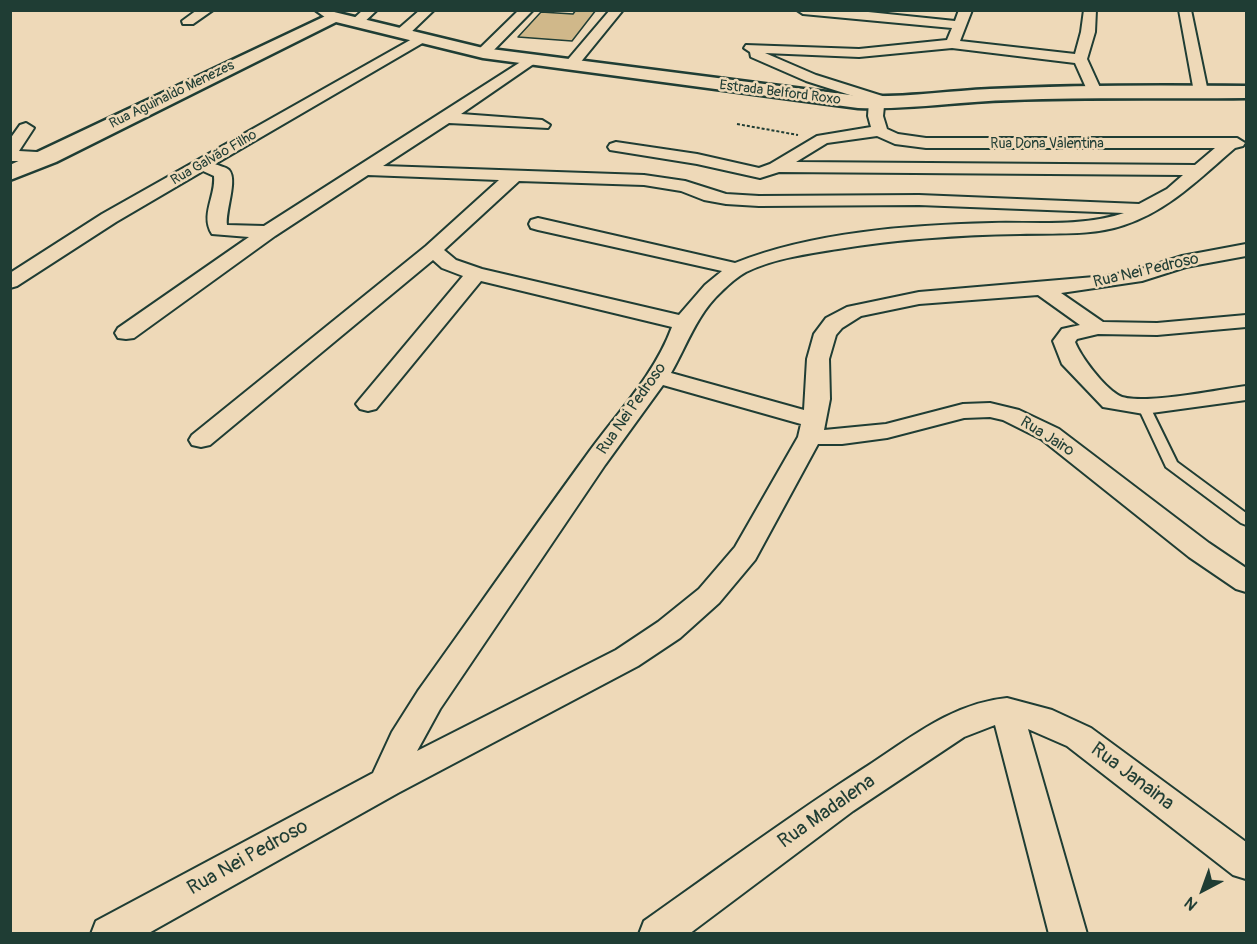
<!DOCTYPE html>
<meta charset="utf-8">
<style>
body{margin:0}
#map{position:relative;width:1257px;height:944px;overflow:hidden;background:#eed9b8;font-family:Pangolin,sans-serif}
canvas{display:block}
.frame{position:absolute;inset:0;border:12px solid #1f3d34;pointer-events:none}
.north{position:absolute;left:1173px;top:860px;width:60px;height:60px;-webkit-text-stroke:4px #eed9b8;paint-order:stroke;rotate:221deg;font-size:16px;font-weight:700;line-height:24px;text-align:center;color:#1f3d34}
.north::after{content:'';display:block;margin:auto;width:21px;height:27px;background:#1f3d34;clip-path:polygon(50% 0,100% 100%,50% 72%,0 100%)}
</style>
<div id="map">
<canvas width="1257" height="944"></canvas>
<div class="frame"></div>
<div class="north">N</div>
</div>
<script>
const c = document.querySelector('canvas').getContext('2d');
c.lineJoin = 'round';
function fillPath(path, color) { c.fillStyle = color; c.fill(path, 'evenodd'); }
function trace(path, color, width, dash) { c.strokeStyle = color; c.lineWidth = width; c.lineCap = dash ? 'butt' : 'round'; c.setLineDash(dash || []); c.stroke(path); }
function label(font, color, halo, rows, align = 'center') {
  c.font = font + ' Pangolin,sans-serif'; c.lineWidth = 5; c.setLineDash([]); c.textBaseline = 'middle'; c.strokeStyle = halo; c.fillStyle = color; for (const [text, x, y, turn = 0] of rows) {
    c.save(); c.translate(x, y); c.rotate((+turn || 0) * Math.PI / 180); c.textAlign = isNaN(turn) ? turn : align; if (halo) c.strokeText(text, 0, 0); c.fillText(text, 0, 0); c.restore();
  }
}
const building = new Path2D(`
 M576 10H596L572 41 518 37 541 12 573 14Z`);
fillPath(building, '#d0b88a');
trace(building, '#1f3d34', 1.5);
const service = new Path2D(`
 M1144 403 1150 407 1177 462 1246 513V525L1241 523 1166 467 1138 407Z`);
const minor = new Path2D(`
 M197 10H213L193 24H183L182 21Z
 M315 10H331L340 17 339 20H329Z
 M363 10H377L361 25H351L350 22Z
 M420 10H434L407 36H397L395 33 397 30Z
 M519 10H533L488 56H478L476 53 478 50Z
 M610 10H623L575 69H565L563 66 565 63Z
 M797 10H849L955 21 959 10H972L960 41 1075 54 1081 32 1084 10H1096L1095 32 1087 59 1102 92 1095 96 1088 92 1075 63 952 48 859 57 765 53 816 75 895 100 898 103 895 106H884L883 116 887 129 898 134 926 138H1237L1245 143 1243 146 1235 148C1201 177 1168 211 1124 225 1092 236 1054 233 1020 234 959 235 899 239 838 249 807 254 775 258 746 272 737 277 728 285 721 292 697 314 687 345 671 373L804 410 807 359 814 334 826 318 847 307 919 292 1106 276 1138 270 1182 256 1246 244V256L1186 267 1142 281 1061 293 1103 322 1157 323 1246 315V327L1157 335 1098 334 1077 339 1075 342C1081 357 1103 386 1118 395 1136 407 1221 389 1246 386V400L1144 414 1103 407 1062 364 1053 341 1062 329 1080 325 1038 295 919 304 861 316 842 328 836 335 829 359 830 399 824 430 886 424 963 404 990 403 1019 410 1059 429 1209 543 1246 568V592L1236 589 1189 557 1041 439 1003 420 990 417 964 418 887 438 842 444H818L755 560 719 603 680 638 638 666 398 793 147 934H91L96 921 373 773 392 732 418 691C474 613 529 534 586 456 616 414 654 376 672 327L481 281 376 409 368 411 360 409 356 404 360 399 463 276 442 268 433 260 210 445 201 447 192 445 189 440 192 435 426 246 499 180 368 175 275 236 134 338 126 339 118 338 115 333 118 328 249 237 212 234C200 215 216 196 214 176L203 171 116 222 17 286 10 288V273L102 214 421 34 428 38 426 41 215 164C219 166 226 167 229 170 238 180 225 211 227 225L264 226 530 56 537 60 535 63 461 114 542 120 550 125 548 128 449 123 383 166 644 175 685 181 726 194 759 196 919 195 1139 204 1167 189 1183 175 779 172 760 178 697 164 610 150 608 147 610 144 616 142 697 154 759 168 770 164 817 136 871 127 868 116 869 101 806 81 751 57 750 52 744 48 746 45 859 49 947 40 952 28 803 14ZM877 136 895 144 926 148H1215L1195 165 796 162 827 143ZM519 181 644 185 681 191 704 200 726 204 759 206 919 205 1124 213C1083 227 1034 222 992 223 910 225 812 232 735 263L538 218 531 220 529 224 531 228 538 230 722 271 705 285 679 315 482 269 456 260 444 250ZM663 385 801 424 798 437 735 547 699 589 658 622 616 650 417 751 440 709 605 465Z
 M1179 10H1191L1208 92 1206 95H1196L1194 92Z
 M26 123 34 128 19 151 54 153 56 157 54 161H10V139L20 125Z
 M1007 698 1052 710 1091 728 1246 842V879L1233 875 1067 746 1028 729 1087 934H1049L995 725 964 737 853 811 689 934H639L644 921C719 868 792 814 869 765 913 736 954 703 1007 698Z`);
const tertiary = new Path2D(`
 M334 12 483 48 858 96C902 98 946 91 990 89 1075 85 1161 85 1246 86V98C1169 99 1091 97 1013 100 961 101 910 110 858 108L483 58 336 22 56 162 10 180V165Z`);
trace(service, '#1f3d34', 4);
trace(minor, '#1f3d34', 4);
trace(tertiary, '#1f3d34', 5);
trace(new Path2D(`
 M737 124 798 135`), '#1f3d34', 2, [3, 2]);
fillPath(service, '#eed9b8');
fillPath(minor, '#eed9b8');
fillPath(tertiary, '#eed9b8');
label('14px', '#1f3d34', '#eed9b8', [
 ["Estrada Belford Roxo",780,93,7],
 ["Rua Aguinaldo Menezes",172,95,-26],
 ["Rua Dona Valentina",1047,144],
 ["Rua Galvão Filho",214,158,-30]
]);
label('16px', '#1f3d34', '#eed9b8', [
 ["Rua Nei Pedroso",1146,271,-13],
 ["Rua Nei Pedroso",632,409,-55],
 ["Rua Jairo",1047,437,32]
]);
label('20px', '#1f3d34', '#eed9b8', [
 ["Rua Janaina",1132,777,37],
 ["Rua Madalena",827,812,-35],
 ["Rua Nei Pedroso",248,858,-29]
]);
</script>
